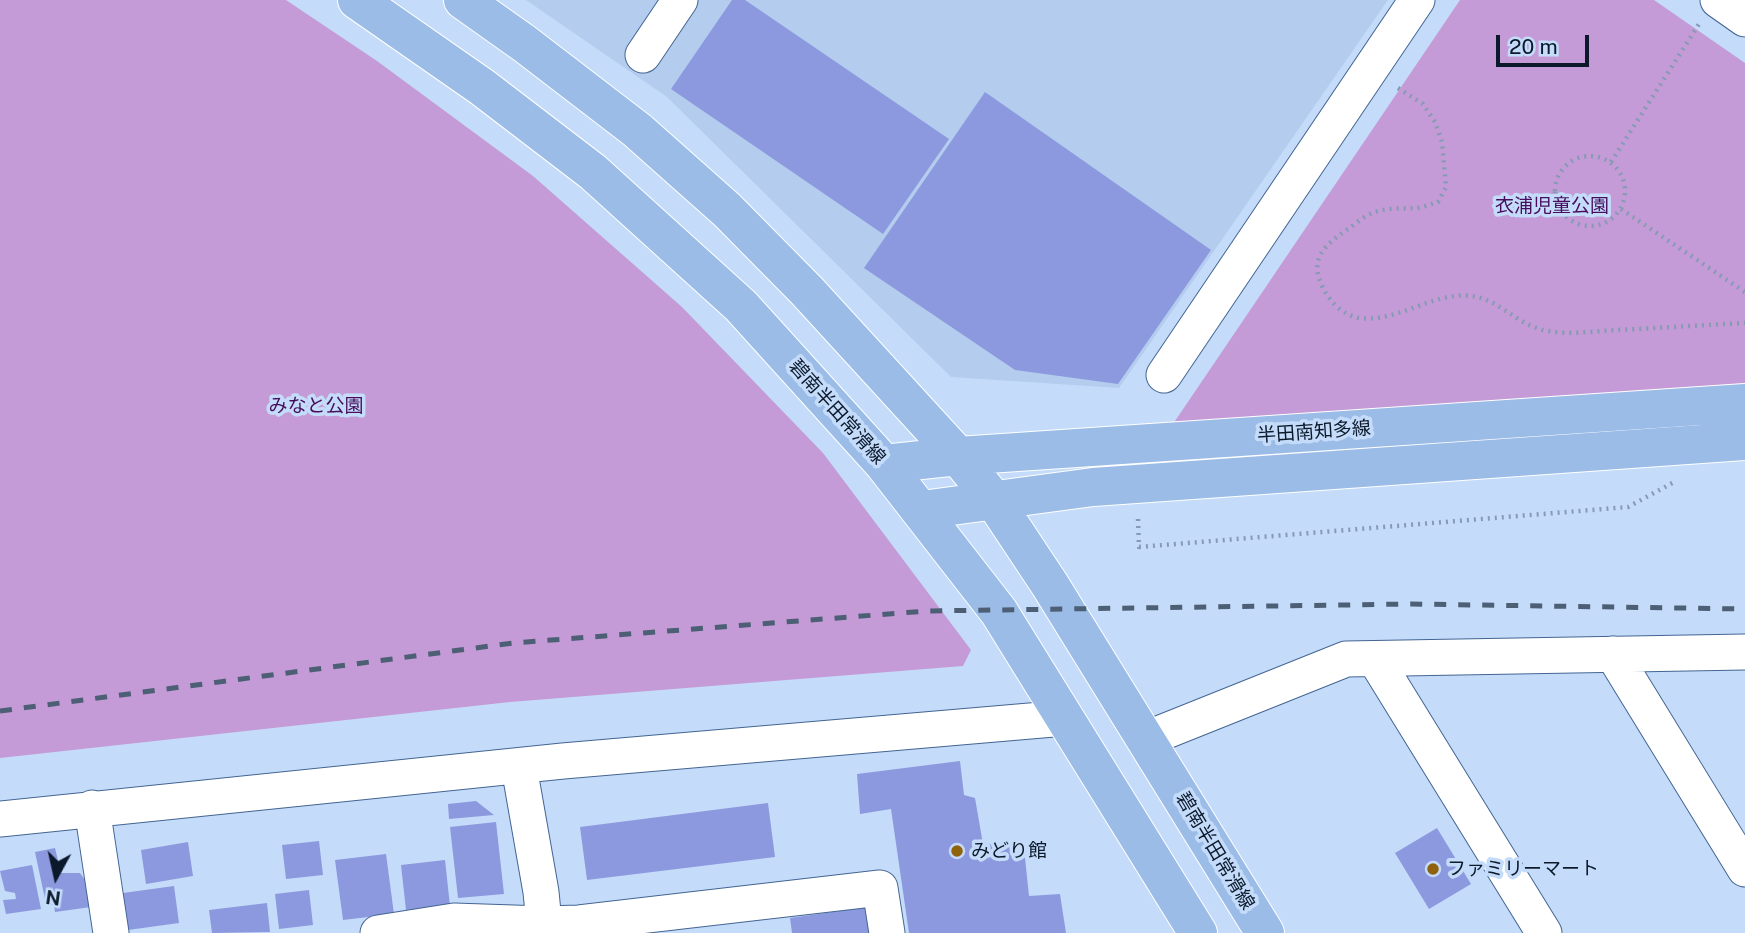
<!DOCTYPE html>
<meta charset="utf-8">
<style>
body{margin:0}
#map{position:relative;width:1745px;height:933px;overflow:hidden;background:#c4dcfa;font-family:"Public Sans",sans-serif}
canvas{display:block}
.north{position:absolute;left:21px;top:842px;width:70px;height:70px;-webkit-text-stroke:5px #c4dcfa;paint-order:stroke;rotate:188deg;font-size:19px;font-weight:700;line-height:28px;text-align:center;color:#0b192b}
.north::after{content:'';display:block;margin:auto;width:24px;height:32px;background:#0b192b;clip-path:polygon(50% 0,100% 100%,50% 72%,0 100%)}
.scale{position:absolute;left:1496px;top:35px;width:93px;height:32px;box-sizing:border-box;border:4px solid #0b192b;border-top:0;padding-left:9px;font-size:21px;line-height:24px;white-space:nowrap;color:#0b192b;-webkit-text-stroke:5px #c4dcfa;paint-order:stroke}
</style>
<div id="map">
<canvas width="1745" height="933"></canvas>
<div class="north">N</div>
<div class="scale">20 m</div>
</div>
<script>
const c = document.querySelector('canvas').getContext('2d');
c.lineJoin = 'round';
function fillPath(path, color) { c.fillStyle = color; c.fill(path, 'evenodd'); }
function trace(path, color, width, dash) { c.strokeStyle = color; c.lineWidth = width; c.lineCap = dash ? 'butt' : 'round'; c.setLineDash(dash || []); c.stroke(path); }
function label(font, color, halo, rows, align = 'center') {
  c.font = font + ' "Public Sans","Noto Sans JP",sans-serif'; c.lineWidth = 7; c.setLineDash([]); c.textBaseline = 'middle'; c.strokeStyle = halo; c.fillStyle = color; for (const [text, x, y, turn = 0] of rows) {
    c.save(); c.translate(x, y); c.rotate((+turn || 0) * Math.PI / 180); c.textAlign = isNaN(turn) ? turn : align; if (halo) c.strokeText(text, 0, 0); c.fillText(text, 0, 0); c.restore();
  }
}
fillPath(new Path2D(`
 M526 0H1388L1119 388 951 377 667 97Z`), '#b4cdef');
fillPath(new Path2D(`
 M0 0H286L377 61 533 176 682 307 823 453 971 650 963 666 510 702 0 758Z
 M1460 0H1654L1745 63V384L1173 424Z`), '#c49bd6');
fillPath(new Path2D(`
 M732 0H745L949 139 883 234 671 89Z
 M985 92 1211 250 1118 384 1015 370 864 268Z
 M960 761 964 795 975 798 983 844 1009 845 1025 858 1029 896 1060 894 1066 933H909L891 809 860 814 857 774Z
 M476 801 494 815 449 819 448 804Z
 M768 803 775 857 587 880 580 827Z
 M496 822 504 894 458 898 450 827Z
 M1437 828 1471 884 1429 909 1395 853Z
 M319 841 323 875 286 879 282 845Z
 M188 842 193 876 146 884 141 850Z
 M55 848 61 873H80L87 883 91 907 55 912 54 905 46 904 35 852Z
 M386 854 394 914 343 920 335 860Z
 M445 860 450 906 406 910 401 865Z
 M32 865 41 909 6 914 3 900 16 899 15 893 5 891 0 871Z
 M174 886 179 923 128 930 123 893Z
 M309 890 313 925 279 929 275 894Z
 M267 903 270 932 212 933 209 910Z
 M867 907 870 933H792L790 918Z`), '#8c99de');
const minor = new Path2D(`
 M1718 0 1745 19
 M643 55 680 0
 M1164 375 1417 0
 M1613 654 1745 869
 M1375 659 1544 933
 M1146 739 1346 659 1745 652
 M519 767 541 892 545 933
 M92 808 111 933
 M0 819 563 761 1065 718
 M378 933 454 921 543 924 579 923 880 888 887 933`);
const major = new Path2D(`
 M357 0 482 87 593 172 741 306 884 464 999 612 1198 933
 M463 0 525 44 637 130 727 210 807 291 958 456 993 499 1050 585 1265 933
 M884 464 958 456 1745 403
 M922 510 1093 487 1745 441`);
trace(minor, '#436592', 37);
trace(major, '#fff', 40);
trace(new Path2D(`
 M1398 88 1423 104 1435 122 1442 142 1446 187 1438 202C1431 204 1424 207 1417 208 1402 209 1385 207 1370 214 1363 217 1355 224 1348 229 1325 245 1308 258 1323 288 1330 302 1343 315 1359 318 1398 323 1433 291 1472 296 1501 300 1517 326 1548 331 1571 335 1595 331 1617 330 1660 328 1702 325 1745 323
 M1555 191a35 35 0 1 1 70 0a35 35 0 1 1-70 0Z
 M1611 162 1699 24
 M1621 209 1745 292
 M1138 519 1139 547 1628 507 1676 481`), '#869ab4', 4.5, [2, 5]);
trace(minor, '#fff', 35);
trace(major, '#9bbce7', 38);
trace(new Path2D(`
 M0 711 513 643 927 611 1411 604 1745 609`), '#4d5f75', 5, [12, 12]);
for (const [x, y, r, color] of [
 [957,851,7,"#90620c"],
 [1433,869,7,"#90620c"]
]) { const dot = new Path2D(); dot.arc(x, y, r, 0, 2 * Math.PI); c.fillStyle = color; c.fill(dot); trace(dot, '#c4dcfa', 2.5); }
label('19px', '#470c5b', '#c4dcfa', [
 ["衣浦児童公園",1552,206],
 ["みなと公園",316,406]
]);
label('19px', '#0b192b', '#c4dcfa', [
 ["碧南半田常滑線",837,412,48],
 ["半田南知多線",1314,432,-4],
 ["碧南半田常滑線",1215,851,59]
]);
label('19px', '#0b192b', '#c4dcfa', [
 ["みどり館",971,851],
 ["ファミリーマート",1447,869]
], 'left');
</script>
